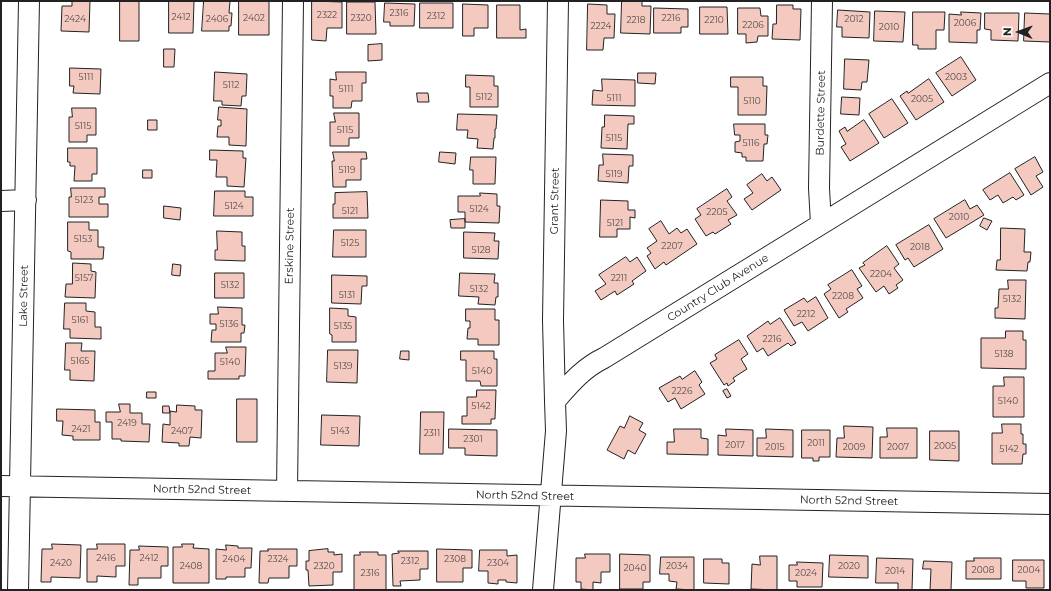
<!DOCTYPE html>
<style>
body{margin:0}
#map{position:relative;width:1051px;height:591px;overflow:hidden;background:#fff;font-family:Montserrat,sans-serif}
canvas{display:block}
.frame{position:absolute;inset:0;border:2px solid #222;pointer-events:none}
.north{position:absolute;left:999px;top:12px;width:40px;height:40px;-webkit-text-stroke:3px #fff;paint-order:stroke;rotate:271deg;font-size:11px;font-weight:700;line-height:16px;text-align:center;color:#222}
.north::after{content:'';display:block;margin:auto;width:14px;height:18px;background:#222;clip-path:polygon(50% 0,100% 100%,50% 72%,0 100%)}
</style>
<div id="map">
<canvas width="1051" height="591"></canvas>
<div class="frame"></div>
<div class="north">N</div>
</div>
<script>
const c = document.querySelector('canvas').getContext('2d');
c.lineJoin = 'round';
function fillPath(path, color) { c.fillStyle = color; c.fill(path, 'evenodd'); }
function trace(path, color, width, dash) { c.strokeStyle = color; c.lineWidth = width; c.lineCap = dash ? 'butt' : 'round'; c.setLineDash(dash || []); c.stroke(path); }
function label(font, color, halo, rows, align = 'center') {
  c.font = font + ' Montserrat,sans-serif'; c.lineWidth = 3; c.setLineDash([]); c.textBaseline = 'middle'; c.strokeStyle = halo; c.fillStyle = color; for (const [text, x, y, turn = 0] of rows) {
    c.save(); c.translate(x, y); c.rotate((+turn || 0) * Math.PI / 180); c.textAlign = isNaN(turn) ? turn : align; if (halo) c.strokeText(text, 0, 0); c.fillText(text, 0, 0); c.restore();
  }
}
const building = new Path2D(`
 M74 1H90L89 32 61 31 62 6H72V2Z
 M120 1H139V41H120Z
 M169 1H194L193 33H169Z
 M204 1H230L229 13H232L231 26H229V31H202Z
 M239 1H269V35H239Z
 M312 1 342 2V28H327L326 41 312 40Z
 M622 1H642V6H651L650 34 621 33Z
 M347 2H375L376 34H347Z
 M385 3 415 4 414 26H390V22H384Z
 M420 3H453V28H420Z
 M463 4 488 5V28H474V36H463Z
 M588 4 607 5V14H615L614 38H604L603 50H587Z
 M497 5H520V30L526 29V38H497Z
 M777 5H793V9H801L800 40 772 39 773 24H776Z
 M700 7H727L728 34H700Z
 M654 8 688 9V27H681V33H654Z
 M738 8H760L761 16H768V36H758L757 42 746 43V34H738Z
 M838 10 870 12 869 38 842 37V27H837Z
 M875 11 905 12 903 42 874 41Z
 M913 12H945L944 30H936V49H918V45H913Z
 M961 12 981 13 980 30H977V43L949 42V14L961 15Z
 M985 13H1019L1018 41 991 40V30L985 29Z
 M1025 13 1050 14V42L1024 41Z
 M382 44V60L368 61V45Z
 M164 49H175L174 67H164Z
 M961 57 976 80 952 96 936 73Z
 M845 59 869 60 867 82H862L861 90 844 89Z
 M70 68 101 69 100 94 73 93 74 86H70Z
 M215 72 247 74 246 96H242L241 106 222 105V101H214Z
 M336 72H366V83H362V101H352L351 108H333V96H330V79L336 80Z
 M638 73H656L655 84 638 83Z
 M466 75 494 76V86H498V107H470V87H466Z
 M731 77H763V86H767L766 115H738V87H731Z
 M602 79 635 80V106L592 105 593 90 602 91Z
 M929 79 944 102 916 120 900 96 907 91 908 93Z
 M417 93H428L429 102H418Z
 M842 97 860 98 859 115 841 114Z
 M892 99 908 123 884 138 869 114Z
 M219 107 247 109 246 146 229 145V137H217L218 126H221V120H218Z
 M72 108H96V135H87V142H69V117H72Z
 M334 113H359V138H349V146H330V122H335Z
 M458 114 497 115 496 129H495V138H494L493 149 477 148 478 139 467 138 468 130H457Z
 M605 115 634 116V124H628L627 149 601 148 602 127H604Z
 M148 120H157V130H148Z
 M864 120 879 143 850 161 841 147 846 144 839 131 845 127 847 131Z
 M734 124H765V135H768L767 144H764L763 161H746V157H742V153L735 152V142L740 141V135H735Z
 M68 148H97V174H92V181H74L75 166H70V162H68Z
 M210 150 243 151V158H246L244 187 227 186V177H216L217 160H210Z
 M333 152H366L367 159H361V180H346V187H333L332 161H334Z
 M440 152 456 153 455 164 439 162Z
 M603 154 633 155V166H629L628 183 598 181 599 165H603Z
 M471 157H496L495 184H473V170H470Z
 M1035 157 1043 172 1036 176 1043 187 1031 195 1015 169Z
 M143 170H152V178H143Z
 M1010 173 1024 195 1016 200 1013 197 1003 203 998 195 990 200 983 190Z
 M762 174 767 181 772 177 781 190 752 210 744 199 753 193 747 185Z
 M71 188H105V197H99V204H108V217H69V197H71Z
 M727 189 732 197 727 201 737 215 728 220 731 224 715 234 713 232 706 236 695 219 701 215 697 209Z
 M215 191H245V197H253V216H214Z
 M367 192 368 218H333V204H335V193Z
 M480 193 497 194V206H500L499 223 465 222V212H458V196H480Z
 M601 200 628 201V210H635V218L630 217V229H617V237H600Z
 M965 200 970 209 977 205 984 215 946 238 934 219Z
 M164 206 181 208 180 220 164 218Z
 M984 218 992 221 987 230 980 226Z
 M465 219V228H451L450 220Z
 M661 221 669 234 677 228 681 233 687 229 697 244 666 265 664 262 655 269 647 256 651 253 647 248 657 241 649 229Z
 M68 222H89V230H98V247H104L103 259H71V252L68 251Z
 M929 225 943 249 914 267 908 258 905 260 896 245Z
 M1001 228 1025 229 1024 252H1031L1030 262H1028L1027 271 996 270 997 260H1000Z
 M334 230H366V257H333Z
 M217 231 242 232V246H245V261L215 260V250H217Z
 M464 232 495 233 494 241H499L498 259 464 258Z
 M887 246 899 264 894 268 903 280 896 285 898 288 889 294 884 286 876 292 859 268 865 265 863 263Z
 M626 257 630 262 637 257 646 271 632 281 634 284 617 295 615 291 601 300 595 291 606 284 599 275Z
 M73 263 91 264V271L96 272 95 298 65 297 66 284H72Z
 M173 264 181 265 180 276 172 275Z
 M852 270 862 286 857 289 863 298 846 309 848 312 839 318 824 294 831 289 828 285Z
 M215 273H244V298H215Z
 M460 273 495 274 494 283H498V297H496L495 305 478 304 479 297 459 296Z
 M332 275 367 276V286H362L361 304 332 303Z
 M1008 280H1026L1025 319 995 318V308H998L999 289H1008Z
 M816 297 828 318 808 331 802 322 794 326 784 310 804 298 807 302Z
 M65 303H86V311L95 312V327H101V339L70 338V329H64Z
 M218 307 242 308V325H245L244 333H241V342H211L212 330H216V324H210V314H218Z
 M330 308 348 309V316L356 317V342H332V335L330 334Z
 M466 309H495V320H499V345H478V339H467L468 328H470V321H466Z
 M780 318 796 343 791 346 788 343 768 356 763 348 757 352 747 336 768 321 770 324Z
 M1006 331H1023V340H1026V369L981 368V338H1005Z
 M739 340 748 354 741 359 747 369 733 378 735 381 728 386 727 383 724 385 710 363 717 359 715 355Z
 M66 343H82L81 351H95L94 381 70 380V370H65Z
 M226 347H246L245 376H239V379H208V371H215V353H227Z
 M328 350H358L357 383 327 382Z
 M401 351H409V360L400 359Z
 M461 351H494V359H497V386H481L480 381H466V360H461Z
 M695 371 702 382 699 385 705 394 681 409 675 398 668 402 659 388 680 376 682 379Z
 M1004 377H1024V417H993V386H1004Z
 M727 389 731 396 727 398 723 391Z
 M477 390H496L495 419H491V424H462V416H467V397H476Z
 M147 392H156V398H147Z
 M237 399H257V442H237Z
 M119 404H130V413H142V424H150L149 442 121 441V439H112V422H106V412H120Z
 M177 405 195 406V410H202L201 438 190 437 189 446H179V443L162 442 163 424 170 425V411L176 412Z
 M163 406H169L170 413H163Z
 M57 409 95 410V422H100V440H73V436L62 435 63 421H57Z
 M421 412H444L443 454H420Z
 M322 415 360 416 359 446 321 445Z
 M630 416 643 423 639 430 646 434 635 454 628 450 624 459 607 450 620 426 624 428Z
 M1002 424H1021V434H1023V444H1026V454H1023L1022 464H992V433H1002Z
 M844 426 873 427 872 458 836 457 837 438H844Z
 M887 428H917V458H880V437H887Z
 M449 429 497 430V456L465 455V448H449Z
 M674 429H701V438L708 439V455L667 454V442H674Z
 M726 429 753 430V456L718 455V435L726 436Z
 M766 429 793 430V457L757 456V438H766Z
 M802 430H830V457H819V461H813V458H802Z
 M930 431H959V461L930 460Z
 M52 544 81 545 80 578 51 577V582H41L42 549H52Z
 M97 544H125V566H116V577L97 576V582H87V549H97Z
 M182 544H194L193 548 209 549V583H173V547H182Z
 M226 545 238 546V548H252L251 568H245V577H226V579H216V549L226 550Z
 M139 546 168 547V566H161V578H138V585H129L130 550H139Z
 M268 549H297V566H289V578H269L268 583H259L260 551H268Z
 M328 549V552H334V555L342 554V572H333V585L309 586 308 570H306V561H309V551Z
 M437 549 472 550V568H463V582H437Z
 M480 550H507V556L517 555V583L506 582V580H498V584L488 583V571H479Z
 M398 551H428V569H420V580L400 581 401 586H393L392 554 399 553Z
 M360 552H378V555H386V590H354V555H360Z
 M585 554H610V572H601V583L593 582V590L581 589V582H576V558H585Z
 M620 554 650 555V582H643V589H620Z
 M830 555 868 556V578L829 577Z
 M760 556H777V590L751 589 752 564 760 565Z
 M661 557H694V590L676 589 677 582 669 581V574H660Z
 M877 558 913 559 912 590H898V583H876Z
 M974 558H1001V579H966V561H974Z
 M704 559H722V563H729V584L704 583Z
 M1013 560H1044V588H1026V581H1013Z
 M924 561 952 562 951 590H930L931 569H923Z
 M797 562 823 563 822 587H797V581H789V565H797Z`);
fillPath(building, '#f3c9c0');
trace(building, '#222', 1);
const minor = new Path2D(`
 M1 201 26 200
 M821 224 819 188 822 1
 M555 401 553 320 558 1
 M1 486 1050 504
 M287 491 293 1
 M18 590 29 1
 M543 590 556 431 555 401C570 384 583 368 604 358L1050 83`);
trace(minor, '#222', 22);
trace(minor, '#fff', 20);
label('9px', '#564c4a', null, [
 ["2316",399,13],
 ["2322",327,15],
 ["2312",436,16],
 ["2412",181,17],
 ["2402",254,18],
 ["2320",361,18],
 ["2216",671,18],
 ["2424",75,19],
 ["2406",217,19],
 ["2012",854,19],
 ["2218",636,20],
 ["2210",714,20],
 ["2006",965,23],
 ["2206",753,25],
 ["2224",601,26],
 ["2010",889,27],
 ["5111",86,77],
 ["2003",956,77],
 ["5112",231,85],
 ["5111",346,89],
 ["5112",484,97],
 ["5111",614,98],
 ["2005",922,99],
 ["5110",752,101],
 ["5115",83,126],
 ["5115",345,130],
 ["5115",614,138],
 ["5116",751,143],
 ["5119",347,170],
 ["5119",614,174],
 ["5123",84,200],
 ["5124",234,206],
 ["5124",479,209],
 ["5121",350,211],
 ["2205",717,212],
 ["2010",959,217],
 ["5121",615,223],
 ["5153",83,239],
 ["5125",350,243],
 ["2207",672,246],
 ["2018",920,247],
 ["5128",481,250],
 ["2204",881,274],
 ["5157",84,278],
 ["2211",619,278],
 ["5132",230,285],
 ["5132",479,289],
 ["5131",347,295],
 ["2208",843,296],
 ["5132",1012,299],
 ["2212",806,314],
 ["5161",80,320],
 ["5136",229,324],
 ["5135",343,326],
 ["2216",772,339],
 ["5138",1004,354],
 ["5165",80,361],
 ["5140",230,362],
 ["5139",343,366],
 ["5140",482,371],
 ["2226",682,391],
 ["5140",1008,401],
 ["5142",481,406],
 ["2419",127,423],
 ["2421",81,429],
 ["2407",182,431],
 ["5143",340,431],
 ["2311",432,433],
 ["2301",473,439],
 ["2011",816,443],
 ["2017",735,445],
 ["2005",945,446],
 ["2015",775,447],
 ["2009",854,447],
 ["2007",898,447],
 ["5142",1009,449],
 ["2416",106,558],
 ["2412",149,558],
 ["2404",234,559],
 ["2324",278,559],
 ["2308",455,559],
 ["2312",410,561],
 ["2420",61,563],
 ["2304",498,563],
 ["2408",191,566],
 ["2320",324,566],
 ["2034",677,566],
 ["2020",849,566],
 ["2040",635,568],
 ["2008",983,570],
 ["2004",1029,570],
 ["2014",895,571],
 ["2316",370,573],
 ["2024",806,573]
]);
label('11px', '#222', '#fff', [
 ["Burdette Street",821,113,-89],
 ["Grant Street",555,201,-89],
 ["Erskine Street",290,246,-89],
 ["Country Club Avenue",718,288,-32],
 ["Lake Street",24,296,-89],
 ["North 52nd Street",202,490,1],
 ["North 52nd Street",525,496,1],
 ["North 52nd Street",849,501,1]
]);
</script>
